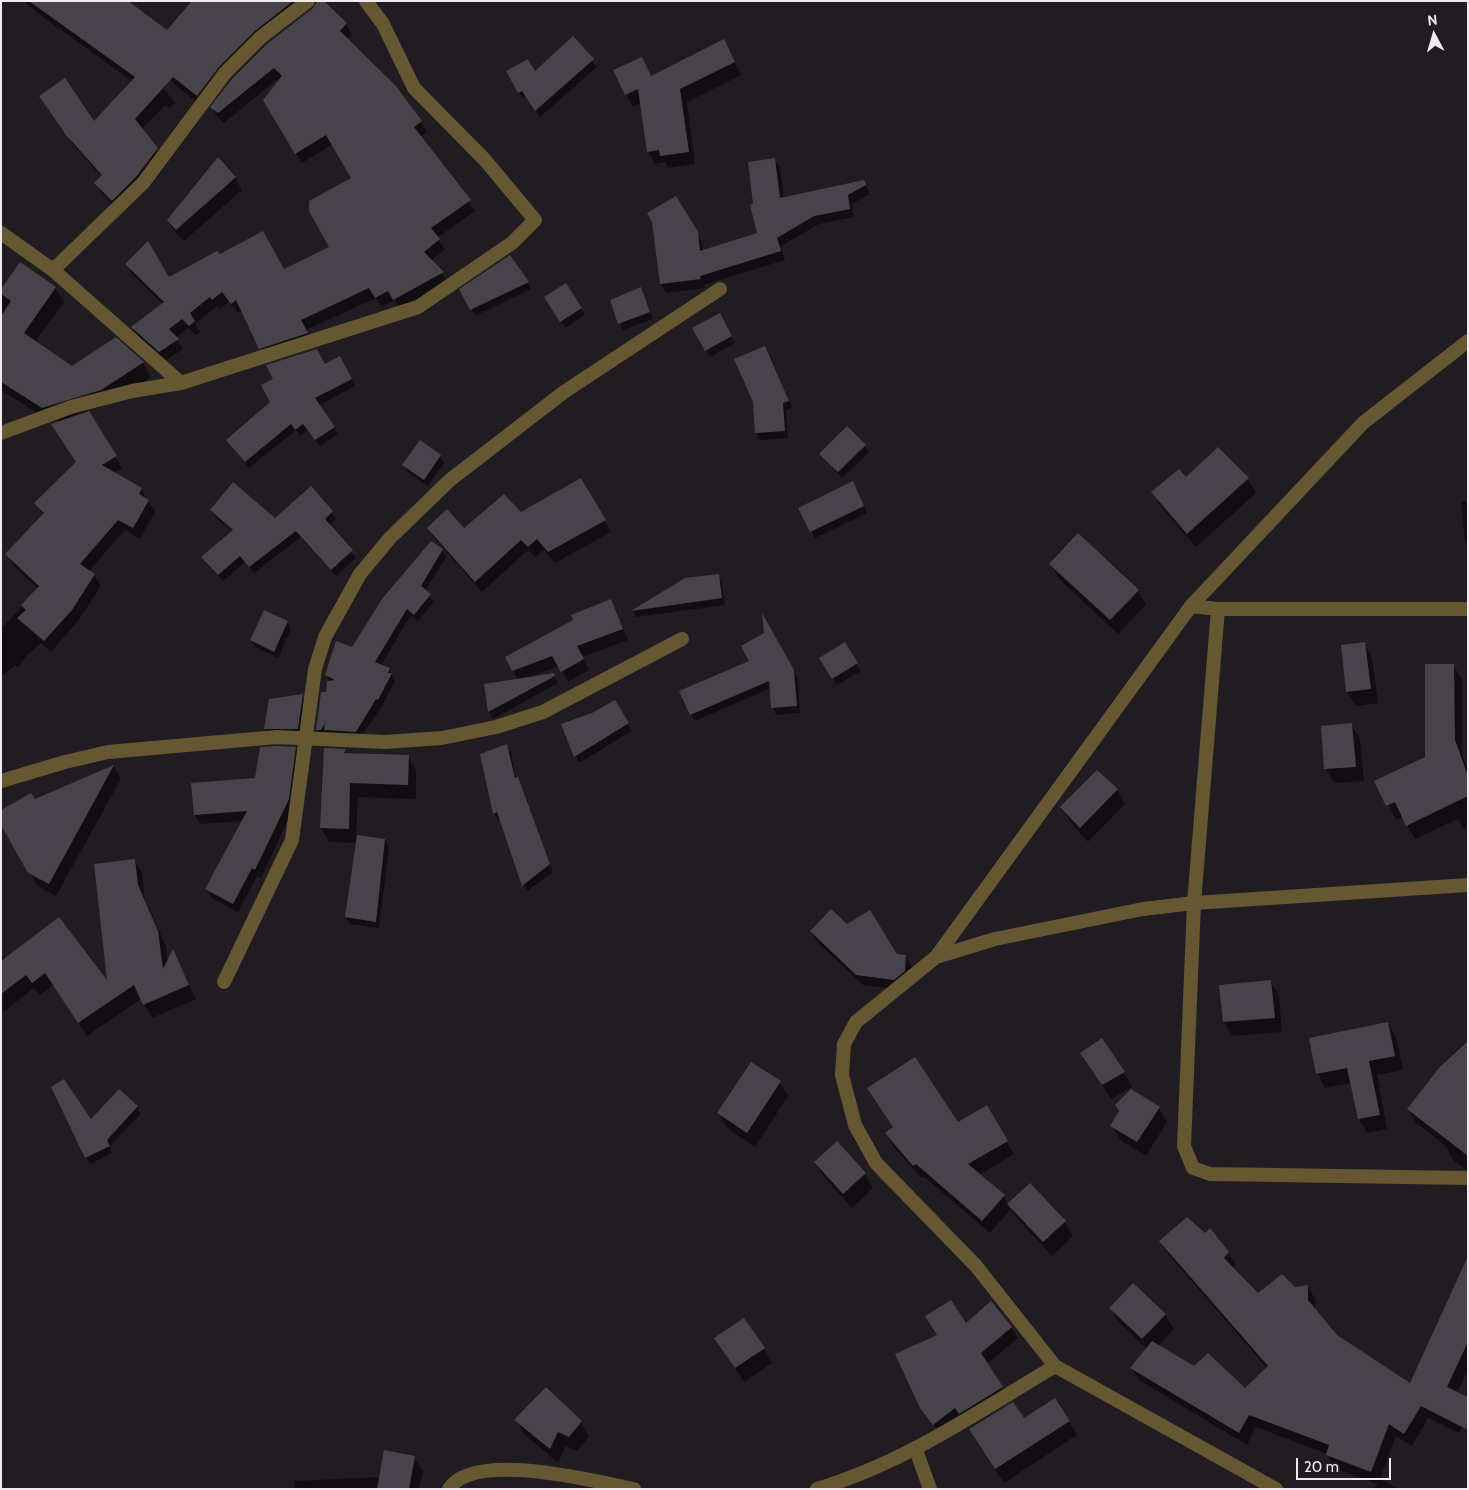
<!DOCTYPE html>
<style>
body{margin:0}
#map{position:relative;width:1469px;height:1490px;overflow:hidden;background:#211c22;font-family:Cabin,sans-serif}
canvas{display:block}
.frame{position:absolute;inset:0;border:2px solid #efecf0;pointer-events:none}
.north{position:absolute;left:1409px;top:10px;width:50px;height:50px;-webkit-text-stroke:4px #211c22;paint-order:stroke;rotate:354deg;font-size:14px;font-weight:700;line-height:20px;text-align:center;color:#efecf0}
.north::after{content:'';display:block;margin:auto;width:18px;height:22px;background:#efecf0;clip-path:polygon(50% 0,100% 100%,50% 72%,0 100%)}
.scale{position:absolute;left:1296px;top:1458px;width:95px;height:22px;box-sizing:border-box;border:2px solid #efecf0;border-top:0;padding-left:6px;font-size:15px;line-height:18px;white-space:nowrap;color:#efecf0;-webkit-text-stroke:4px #211c22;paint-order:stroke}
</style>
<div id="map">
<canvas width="1469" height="1490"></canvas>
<div class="frame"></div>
<div class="north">N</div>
<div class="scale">20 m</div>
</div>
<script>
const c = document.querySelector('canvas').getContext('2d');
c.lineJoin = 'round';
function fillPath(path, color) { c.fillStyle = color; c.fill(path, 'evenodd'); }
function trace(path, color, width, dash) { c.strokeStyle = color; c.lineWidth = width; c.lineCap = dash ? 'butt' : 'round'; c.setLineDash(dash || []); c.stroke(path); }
fillPath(new Path2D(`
 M25 1H106L142 60 175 103 170 108 165 105 142 129 164 160 119 211 102 194 96 183 102 177 74 146 48 108 94 123 132 81 28 6Z
 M256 1H317L324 10 328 6 346 24 352 34 347 40 394 85 421 122 427 132 420 137 475 211 437 238 445 250 431 261 449 283 400 310 395 300 382 307 376 298 306 330 313 343 266 358 242 310 238 313 229 302 219 309 217 306 195 324 200 332 196 335 188 328 176 338 183 349 165 361 139 338 133 328 163 304 132 274 126 264 168 278 219 256 283 270 331 248 352 179 333 144 302 163 264 100 284 74 224 123 218 118 212 108 315 6 310 7 262 44 226 80 204 108 174 84 166 71Z
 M573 38 597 67 540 117 526 97 523 99 508 72 535 73Z
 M730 53 741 75 687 102 695 164 668 168 665 162 655 164 648 151 641 103 633 107 615 71 651 77Z
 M218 159 235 178 242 190 184 241 175 232 168 220Z
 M775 160 780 168 784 199 864 182 870 194 852 204 854 217 819 224 781 246 785 260 704 285 705 288 666 293 661 284 653 222 675 198 702 242 703 251 759 234 755 205Z
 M528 283 531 289 475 316 461 290Z
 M566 284 585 315 565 328 545 297Z
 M55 288 64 302 35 342 72 368 143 363 151 377 109 404 88 411 122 468 114 473 141 489 155 512 140 539 125 530 89 571 94 575 101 586 78 621 51 652 41 643 27 655 18 667 15 665 1 677V625L3 627 38 589 13 565 7 554 44 516 36 503 77 463 58 420 51 422 1 390V291Z
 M644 296 653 319 623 330 620 323Z
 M719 314 735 343 710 357 694 328Z
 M769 354 792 408 786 410 788 438 760 440 756 433Z
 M343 364 355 386 319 405 338 434 320 446 308 430 300 436 296 430 249 468 227 440 272 403 275 380 325 366Z
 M865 446 869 452 842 478 821 454Z
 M440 456 444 463 428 486 407 472 404 465Z
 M1186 479H1248L1256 493 1196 547 1161 507 1153 492Z
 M581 480 611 532 555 563 544 550 535 557 528 550 482 592 435 539 428 528 464 530 520 513Z
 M311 488 336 519 329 526 356 558 336 576 301 537 254 573 245 562 223 581 207 564 203 557 233 532 215 517 211 510 275 520Z
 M856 489 867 513 815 538 800 508Z
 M1468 501V545L1465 541 1461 502Z
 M442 550 446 557 425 591 434 602 418 621 411 615 381 665 389 669 395 681 382 706 360 738 330 737 327 732 325 737H321L317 730 330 682 326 675Z
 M1051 565 1138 591 1146 605 1118 634 1059 579Z
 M718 575 722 582 725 605 636 617 633 611 686 580Z
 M611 601 628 640 582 657 589 670 568 682 559 666 532 676 553 674 558 683 493 719 489 712 486 685 518 680 507 658Z
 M764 619 798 678 800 713 776 715 773 708 771 688 695 721 691 714 751 662 766 634Z
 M288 622 291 629 278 658 255 647 251 640Z
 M1364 643 1372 658 1378 703 1356 706 1347 692Z
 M845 644 861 671 837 685 821 659Z
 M1453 665 1462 679V755L1468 770V827L1463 828 1458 819 1415 839 1403 817 1396 820 1376 782 1426 757Z
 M302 696 306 702 301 736H269L265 729 270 700Z
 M614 701 632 731 579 763 563 725 592 714Z
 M1351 724 1360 739 1364 781 1334 783 1326 769 1322 727Z
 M507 746 511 752 516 779 521 785 553 872 527 891 500 819 498 820 494 813Z
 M295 748 300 757 293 809 261 878 257 876 238 912 212 898 207 889 243 821 200 824 195 815 256 779Z
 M325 749 345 750 348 754 408 756 416 771V799L358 797 356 836 385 840 389 847 379 928 350 924 346 917 357 843 329 842 321 828Z
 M114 766 121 779 56 896 37 886 1 822 34 800Z
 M1117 790 1125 804 1088 842 1070 822 1062 807Z
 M135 860 142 874 145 900 166 946 167 963 173 952 196 999 152 1018 141 999 87 1036 54 985 40 995 34 988 3 1012 1 954 5 959 108 984Z
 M847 926 896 956H906L912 967 910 982 900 990 863 985 817 942 811 931Z
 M1271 982 1279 996 1282 1032 1232 1036 1224 1022Z
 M1388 1023 1396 1037 1403 1070 1377 1075 1387 1129 1367 1133 1359 1119 1351 1083 1325 1088 1317 1073Z
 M1468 1043V1171L1453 1160 1446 1146 1416 1123 1408 1109Z
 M1081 1053 1124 1073 1132 1087 1111 1099Z
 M780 1082 788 1096 755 1147 727 1128 718 1113Z
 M52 1087 91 1121 119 1091 137 1107 141 1114 109 1147 112 1153 90 1164Z
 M986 1107 1014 1154 979 1175 1004 1196 1008 1204 1065 1222 1073 1236 1052 1256 1017 1218 1011 1209 990 1233 924 1177 921 1178 894 1147 886 1134 957 1124Z
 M1159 1108 1167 1122 1146 1156 1120 1140 1112 1126Z
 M815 1162 865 1174 873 1188 852 1208 824 1177Z
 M1160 1241 1228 1253 1236 1265 1233 1269 1258 1295 1308 1286 1315 1299V1310L1336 1336 1411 1385 1468 1286V1370L1457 1393 1468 1417 1459 1433 1428 1418 1412 1446 1396 1436 1380 1479 1399 1489H1374L1377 1484 1334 1468 1327 1454 1256 1427 1247 1445 1139 1380 1131 1368 1147 1349 1119 1322 1110 1308 1133 1284 1165 1315 1174 1329 1158 1346 1195 1368 1245 1390 1267 1368 1168 1254Z
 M965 1325 1011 1327 1018 1338 987 1364 1009 1399 941 1435 921 1407Z
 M716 1339 764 1348 772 1363 744 1382Z
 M546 1389 581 1422 589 1437 577 1451 566 1446 558 1463 524 1434 516 1420Z
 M1069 1421 1077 1435 1004 1483 978 1443Z
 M414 1457 423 1472 419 1489H295L294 1481 381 1477Z`), '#0007');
fillPath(new Path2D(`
 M29 1H128L167 30 192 1H293L255 31 219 67 197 96 173 77 135 119 158 148 136 177 112 201 94 183 102 175 66 135 39 96 65 78 94 121 135 77Z
 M317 1H324L347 23 340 31 395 85 422 121 414 127 471 200 431 228 440 239 424 252 444 272 393 300 388 291 375 298 369 288 301 320 308 333 259 349 236 300 231 304 222 292 212 300 210 297 190 313 195 321 189 326 182 319 169 329 179 339 159 352 131 327 164 302 125 264 148 241 169 277 217 251 220 254 263 231 284 269 329 247 309 211V201L351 178 326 135 295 154 263 100 282 76 274 68 218 113 210 107 232 79 267 44 313 8Z
 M573 36 594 59 535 111 522 91 518 93 506 71 528 59 535 71Z
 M724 39 735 62 680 89 689 152 660 156 659 150 647 152 638 89 625 95 613 70 642 57 651 76Z
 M218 157 236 177 176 230 167 220Z
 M775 158 780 198 864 180 866 185 848 195 850 209 814 216 777 238 781 251 700 276 701 279 660 284 652 222 647 213 676 196 698 232 700 251 757 233 750 205 753 204 748 162Z
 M510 255 529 282 470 310 459 289Z
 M20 262 56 287 24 333 72 366 116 337 144 362 101 390 42 408 1 382V316L11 301 1 294V289Z
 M566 283 582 308 560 322 544 297Z
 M641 287 650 312 618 324 610 300Z
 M720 313 732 336 705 351 692 328Z
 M765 346 789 401 783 403 785 431 755 433 753 402 734 359Z
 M317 349 325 364 340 356 352 379 315 398 335 427 315 440 303 424 295 430 291 424 245 462 226 440 270 402 261 385 273 379 266 365Z
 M89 411 117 456 102 465 142 488 139 494 149 500 133 528 118 520 80 564 95 574 72 610 44 641 17 618 26 610 21 605 39 586 5 554 44 513 34 503 76 462 51 424Z
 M847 426 866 445 838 472 819 454Z
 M420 440 441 455 424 480 402 465Z
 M1218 447 1249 478 1187 534 1151 492 1179 469 1186 477Z
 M581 478 606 520 548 552 537 539 528 547 521 540 475 582 427 528 447 509 464 528 504 494 521 512Z
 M853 481 864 506 810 532 798 508Z
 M233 482 275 518 311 486 333 511 325 519 353 550 331 570 296 531 249 567 240 556 218 575 201 557 233 530 210 510Z
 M1078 533 1139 590 1110 620 1049 564Z
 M431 541 443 549 421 586 431 594 414 615 407 609 375 662 390 668 388 673H392L378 700 376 699 356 732 324 730 325 723 321 730H316L321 692H326L327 681 335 680 325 675 336 641 352 647 382 599Z
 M719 574 722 598 631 611 685 578Z
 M611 599 623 629 577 646 584 659 561 672 552 656 512 671 505 657 573 620 571 615Z
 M264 610 288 621 274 652 250 640Z
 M762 613 794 670 797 706 771 708 769 681 690 715 679 691 749 661 741 646 764 633Z
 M845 642 858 663 832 679 819 658Z
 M1365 642 1371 689 1346 692 1341 645Z
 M1425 664H1454L1455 740 1468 776V796L1406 826 1395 802 1386 806 1374 781 1425 757Z
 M554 673 555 676 488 712 484 684Z
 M303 694 298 729H264L269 699Z
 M615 700 629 723 574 757 561 724 592 713Z
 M1352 723 1356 767 1324 769 1321 726Z
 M507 744 515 778 518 777 550 864 522 886 497 812 493 814 480 754Z
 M277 746 296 747 289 799 255 870 252 868 233 904 205 889 247 811 194 815 191 783 255 778 260 747Z
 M324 748 346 749 344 753 409 755 408 785 350 783 349 829 320 828Z
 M114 765 49 884 28 873 1 825V810L31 793 35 799Z
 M1097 770 1118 789 1080 828 1060 807Z
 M357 835 385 839 376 922 345 917Z
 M135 859 138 885 158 931 163 969 173 949 189 985 143 1005 134 985 78 1023 45 973 32 983 26 975 1 994V961L59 917 107 980 94 864Z
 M831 909 847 924 870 910 897 954 906 955 905 971 894 980 856 975 810 931Z
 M1271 980 1275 1018 1223 1022 1219 985Z
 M1388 1022 1395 1056 1369 1061 1380 1115 1358 1119 1347 1068 1316 1074 1309 1038Z
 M1102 1038 1125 1072 1102 1085 1080 1053Z
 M1468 1041V1156L1407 1109 1439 1068Z
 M915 1057 958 1122 987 1105 1008 1141 968 1164 1005 1195 982 1221 916 1164 913 1166 885 1133 893 1127 867 1088Z
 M751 1062 781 1081 747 1133 717 1113Z
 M64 1079 91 1119 119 1089 138 1106 107 1140 110 1146 85 1158 51 1087Z
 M1131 1089 1160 1107 1137 1142 1110 1126 1119 1111 1115 1105Z
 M837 1141 866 1173 843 1194 814 1162Z
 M1030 1183 1066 1221 1043 1242 1007 1204Z
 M1187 1217 1205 1233 1210 1228 1229 1252 1224 1258 1258 1293 1282 1274 1295 1287 1308 1285V1300L1337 1335 1410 1383 1468 1256V1342L1447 1387 1468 1397V1430L1421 1406 1404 1434 1389 1424 1371 1472 1326 1455 1329 1445 1249 1415 1239 1433 1130 1368 1152 1341 1194 1366 1208 1353 1245 1388 1268 1366 1159 1241Z
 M1133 1283 1166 1314 1142 1339 1109 1308Z
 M951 1300 966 1323 991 1301 1012 1327 981 1353 1003 1387 959 1414 955 1408 933 1425 920 1408 895 1354 937 1335 925 1316Z
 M744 1318 765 1348 735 1368 714 1338Z
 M546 1387 582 1421 569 1437 558 1432 550 1449 514 1420Z
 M1055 1398 1070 1421 995 1469 969 1429 1013 1402 1024 1418Z
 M384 1450 415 1456 409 1489H377Z`), '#48434a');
trace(new Path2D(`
 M1 233 53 270 181 383
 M53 270 143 183 225 73 261 37 308 1
 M1 433 71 407 132 391 181 383 418 307 512 243 535 220 485 160 414 88 383 24 366 1
 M1191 606 1218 609H1468
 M1218 609 1194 903 1184 1146 1193 1168 1210 1174 1468 1178
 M1 781 65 762 108 752 277 737 385 742 442 738 496 727 543 712 682 639
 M936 957 995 939 1143 909 1194 903 1468 885
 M224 982 292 840 315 669 325 637 360 574 390 538 450 480 564 392 720 289
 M916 1450 930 1489
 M449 1489C474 1450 593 1481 634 1489
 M817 1489C904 1463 978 1412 1055 1366
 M1276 1489 1055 1366 976 1266 876 1163 855 1125 842 1075 844 1044 856 1022 936 957 1191 606 1363 423 1468 341`), '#645731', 14);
</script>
